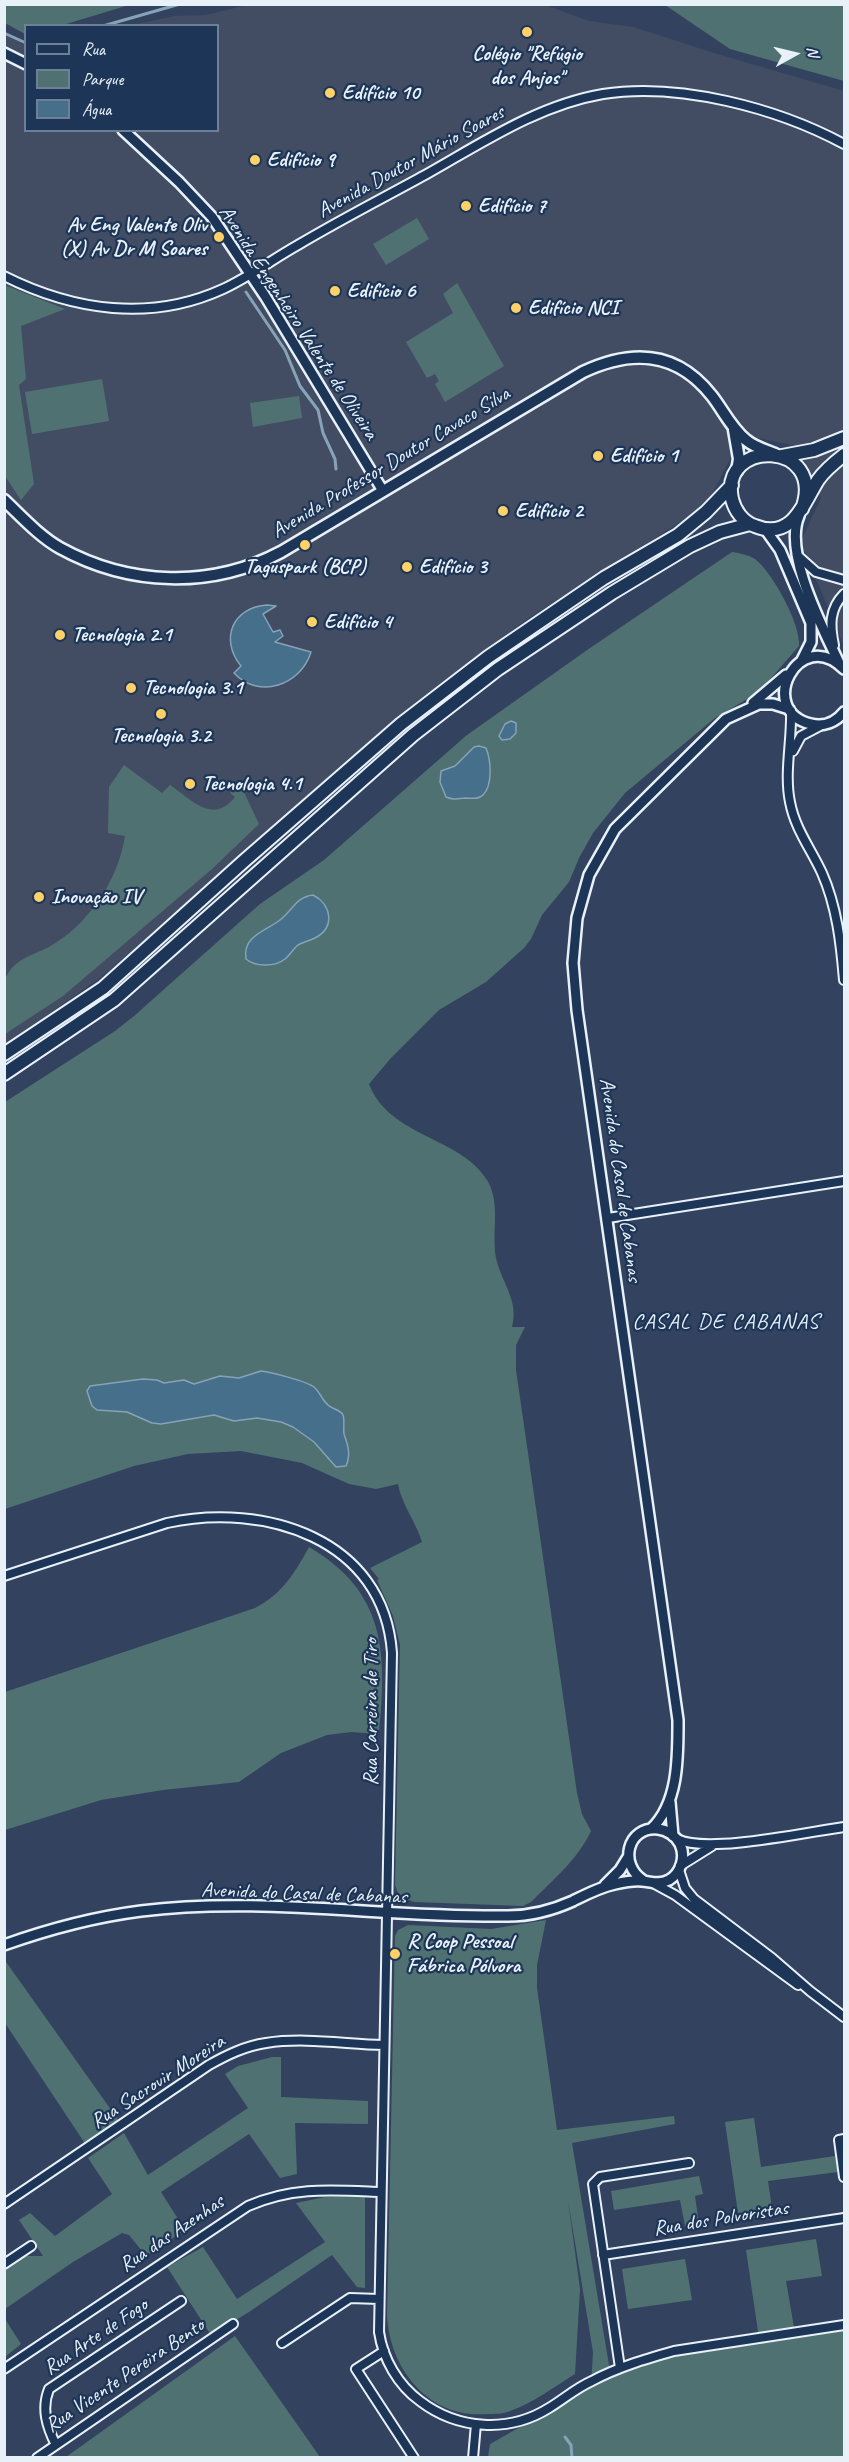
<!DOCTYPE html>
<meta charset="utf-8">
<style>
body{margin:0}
#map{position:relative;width:849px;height:2462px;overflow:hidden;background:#33435f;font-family:Caveat,sans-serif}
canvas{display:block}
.frame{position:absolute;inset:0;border:6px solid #e8f1f8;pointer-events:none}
.legend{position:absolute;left:24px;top:24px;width:195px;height:108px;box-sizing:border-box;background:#1d3557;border:2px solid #6e8097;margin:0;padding:8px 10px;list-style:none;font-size:18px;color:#e8f1f8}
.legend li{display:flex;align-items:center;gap:12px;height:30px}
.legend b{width:30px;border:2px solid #6e8097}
.north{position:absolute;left:765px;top:24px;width:60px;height:60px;-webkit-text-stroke:4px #1d3557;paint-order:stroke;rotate:82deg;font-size:16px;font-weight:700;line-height:24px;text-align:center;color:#e8f1f8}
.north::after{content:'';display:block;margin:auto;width:21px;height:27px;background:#e8f1f8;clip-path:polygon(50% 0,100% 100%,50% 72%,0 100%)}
</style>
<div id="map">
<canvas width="849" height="2462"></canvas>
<div class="frame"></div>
<ul class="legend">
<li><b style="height:8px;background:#1d3557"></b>Rua</li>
<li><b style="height:16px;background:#507171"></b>Parque</li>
<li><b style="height:16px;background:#456f8b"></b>Água</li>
</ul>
<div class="north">N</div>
</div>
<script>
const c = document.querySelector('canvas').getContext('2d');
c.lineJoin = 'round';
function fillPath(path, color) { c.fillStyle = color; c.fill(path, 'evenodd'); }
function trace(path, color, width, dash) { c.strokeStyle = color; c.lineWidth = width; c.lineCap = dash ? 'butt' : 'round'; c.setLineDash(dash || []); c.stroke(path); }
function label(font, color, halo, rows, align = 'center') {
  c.font = font + ' Caveat,sans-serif'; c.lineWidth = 4.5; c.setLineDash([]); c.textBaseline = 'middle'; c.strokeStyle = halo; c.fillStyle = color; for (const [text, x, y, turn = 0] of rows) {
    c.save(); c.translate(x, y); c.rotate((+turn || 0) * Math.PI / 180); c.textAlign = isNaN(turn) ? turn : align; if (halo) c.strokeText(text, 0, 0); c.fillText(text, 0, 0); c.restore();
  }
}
fillPath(new Path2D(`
 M247 5H545L589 21 633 27 714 53 844 91V646L804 550 802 539 821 498 797 446 758 438 730 459 712 494 696 512 530 617 414 703 184 907 101 977 5 1045V34L25 45 26 130H218V26L132 25 175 16 206 15Z`), '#424d64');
fillPath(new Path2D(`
 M4 5 5 4 129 5 63 25 26 26 25 34 5 23Z
 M665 5H844V81L730 49Z
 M417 218 429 239 386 265 373 244Z
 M457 283 504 366 445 402 435 384 439 381 435 374 427 378 406 342 453 313 443 294Z
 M4 285 65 309 21 326 26 379 19 385 34 484 21 500 5 476Z
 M102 379 109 421 32 434 25 392Z
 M299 396 302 418 253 427 250 403Z
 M732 552C740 553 748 555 755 559 772 572 801 624 799 646L759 692 715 718 625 793 593 833 579 858 569 882 542 915 531 939 524 948 486 982 439 1010 391 1058 369 1084C389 1137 461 1137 487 1180 502 1205 490 1235 497 1262 503 1284 519 1302 512 1327H525L516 1345V1370L577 1793 582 1814 591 1831C578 1859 553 1880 531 1902L523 1906 414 1902 399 1896 395 1885 400 1645 393 1616 377 1580 379 1579 370 1568 422 1542C416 1522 401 1503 398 1484L376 1489 349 1484 302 1463 241 1451 188 1454 134 1466 5 1509V1102L115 1031 134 1016 260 904 324 860 467 735 590 648Z
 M124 765 162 793 170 785C192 800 213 825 235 797L230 793 239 782 259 824 212 869 63 996 5 1034C4 1021 1 989 5 979 14 959 31 956 49 947 88 925 118 881 125 836L108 833 109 787Z
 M309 1547C386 1592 387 1653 379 1734L351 1732 327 1735 281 1753 239 1782 163 1790 101 1800 5 1830V1692L255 1608C282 1594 295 1573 309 1547Z
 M546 1920 537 1965V1988L557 2130 674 2116 675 2124 572 2143 611 2377 672 2356 767 2338H759L746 2250 816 2239 822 2276 786 2281 795 2333 844 2323V2457H488L490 2444 591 2387 593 2352 568 2200 580 2289 575 2374C554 2387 533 2403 510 2411 504 2414 495 2414 487 2414 430 2419 390 2370 387 2316L395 1936 398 1930 408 1925 491 1929Z
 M4 1959 119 2121 86 2145 5 2023Z
 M272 2057H281V2097L368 2101V2124L295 2123 297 2174 280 2178 249 2134 161 2192 185 2230 146 2256 129 2235 122 2233 73 2262 5 2309V2268L22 2256H43L19 2220 30 2213 55 2236 112 2194 88 2158 124 2133 148 2175 248 2108 225 2074 238 2066Z
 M754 2118 761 2167 835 2156 838 2172 768 2181 773 2215 739 2220 725 2122Z
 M699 2176 703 2194 695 2196 699 2224 685 2226 680 2200 614 2210 611 2191Z
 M325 2197H365V2288L357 2287 332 2255 249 2312 211 2335 167 2267 203 2247 237 2299 325 2242 296 2203Z
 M685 2259 692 2300 628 2309 622 2269Z
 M5 2319 21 2344 5 2357H4Z
 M235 2336 320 2457H66Z`), '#507171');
const water = new Path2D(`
 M267 605 276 606 263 614 273 632 280 630 283 636 275 642 311 652C301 685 259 700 234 673L241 666C219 639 233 607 267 605Z
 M511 721 516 723V733L510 739 502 740 499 736 505 724Z
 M479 746 486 748C491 760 493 785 483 795 478 800 471 798 465 798 457 799 453 800 446 797L440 782 441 771 455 766 474 747Z
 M313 895C331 904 336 927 315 938 309 941 303 942 298 945 293 949 290 955 285 959 275 967 255 967 246 959 242 936 266 931 280 920 293 910 296 897 313 895Z
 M261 1371C270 1372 306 1381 314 1387 320 1392 322 1400 328 1405 332 1409 341 1410 343 1415 345 1421 343 1428 344 1434 348 1445 351 1455 346 1466L336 1467 314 1442 293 1427 281 1422 257 1418 234 1421 214 1415 161 1424 152 1423 127 1412 97 1410 92 1406 87 1391 90 1386 143 1379 157 1380 164 1383 184 1380 194 1384 220 1376 239 1378Z`);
fillPath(water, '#456f8b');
trace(water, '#86a3b7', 1.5);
trace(new Path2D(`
 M103 26 180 4
 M4 33 26 43
 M246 292 285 350 300 386 318 410 323 433 335 459 336 469
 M565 2437 571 2445 572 2458`), '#86a3b7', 3);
const minor = new Path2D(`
 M4 276C74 311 151 322 223 289 249 277 273 259 298 245 340 220 383 198 425 175 482 143 538 105 603 94 679 82 777 108 844 144
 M797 555 816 572 844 580
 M834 645C830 626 829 609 844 594
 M791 711C792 741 784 773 790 802 795 829 811 849 822 873 837 907 841 944 844 980
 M793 751 801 736 820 726
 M608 1218 844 1181
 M4 1576 167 1523C264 1502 384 1538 392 1653L379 2332C383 2359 398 2385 420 2401 458 2430 509 2433 549 2408 564 2399 576 2388 592 2381 618 2367 646 2359 674 2351L844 2325
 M677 1839C708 1854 807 1832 844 1827
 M680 1866 712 1846
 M679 1870 685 1888 694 1899 772 1958 810 1991 844 2017
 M653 1883 675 1895 798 1985
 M844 2139 839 2140 844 2177
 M4 2204 209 2065C227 2055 245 2046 266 2043 304 2037 345 2044 383 2045
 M603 2255 844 2218
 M4 2264 31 2246
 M282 2343 350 2298 379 2299
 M384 2351 356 2369 414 2458
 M620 2368 593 2184 600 2177 689 2163
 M4 2369 248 2206C293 2186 333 2190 381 2192
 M56 2445C47 2427 41 2409 49 2389L181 2301
 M37 2458 233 2324
 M473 2458 476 2424`);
const tertiary = new Path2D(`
 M4 53 26 64
 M123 130 179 182 212 217 265 296 383 491
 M799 516C783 553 823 628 839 663
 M765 529 780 550 811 623V642L802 660
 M844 669C799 624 755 711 811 724 824 727 836 722 844 712
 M753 703 786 675
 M670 1802 673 1836
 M651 1829C679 1803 678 1756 678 1720L577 1010 573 963 577 918 589 875 615 829 726 719 759 704H773L789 709
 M605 1885 620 1870 628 1857
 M4 1945C49 1929 94 1917 141 1911 261 1896 386 1918 508 1916 531 1916 553 1910 573 1901 587 1894 600 1887 615 1884 624 1882 634 1880 642 1881 652 1882 659 1885 669 1880 681 1873 686 1857 680 1844 676 1836 667 1830 658 1829 627 1826 618 1865 644 1881`);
const secondary = new Path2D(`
 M734 430 739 459 737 471
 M4 500C22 517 39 536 60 548 129 586 211 589 281 552L583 372C632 349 677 351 712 396 723 410 731 428 746 440 754 447 765 450 775 454`);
const primary = new Path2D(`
 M782 456 814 450 844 438
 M802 509C827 440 719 438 732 499 735 511 743 522 755 526 792 541 803 504 818 480 825 470 835 462 844 455
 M4 1054 103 988 244 861 401 724 488 657 604 578 678 535 706 512 732 485
 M4 1074 114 1000 413 735 498 669 612 593 690 546 720 532 750 524`);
trace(minor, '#e8f1f8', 12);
trace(tertiary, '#e8f1f8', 14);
trace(secondary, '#e8f1f8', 15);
trace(primary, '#e8f1f8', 16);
trace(minor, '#1d3557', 8);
trace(tertiary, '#1d3557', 9);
trace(secondary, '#1d3557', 10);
trace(primary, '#1d3557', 12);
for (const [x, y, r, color] of [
 [527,32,6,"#ffd166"],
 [330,93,6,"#ffd166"],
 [255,160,6,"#ffd166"],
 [466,206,6,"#ffd166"],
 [219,237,6,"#ffd166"],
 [335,291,6,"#ffd166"],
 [516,308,6,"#ffd166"],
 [598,456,6,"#ffd166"],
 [503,511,6,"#ffd166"],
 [305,545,6,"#ffd166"],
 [407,567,6,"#ffd166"],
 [312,622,6,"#ffd166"],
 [60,635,6,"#ffd166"],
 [131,688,6,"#ffd166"],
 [161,714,6,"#ffd166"],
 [190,784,6,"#ffd166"],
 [39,897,6,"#ffd166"],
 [395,1954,6,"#ffd166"]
]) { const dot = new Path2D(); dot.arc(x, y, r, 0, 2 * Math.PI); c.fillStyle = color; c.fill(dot); trace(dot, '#1d3557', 2); }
label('bold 21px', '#e8f1f8', '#1d3557', [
 ["Colégio \"Refúgio",527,54,"center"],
 ["dos Anjos\"",527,78,"center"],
 ["Edifício 10",342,93],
 ["Edifício 9",267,160],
 ["Edifício 7",478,206],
 ["Av Eng Valente Oliv",207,225,"right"],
 ["(X) Av Dr M Soares",207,249,"right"],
 ["Edifício 6",347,291],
 ["Edifício NCI",528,308],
 ["Edifício 1",610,456],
 ["Edifício 2",515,511],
 ["Taguspark (BCP)",305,567,"center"],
 ["Edifício 3",419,567],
 ["Edifício 4",324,622],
 ["Tecnologia 2.1",72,635],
 ["Tecnologia 3.1",143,688],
 ["Tecnologia 3.2",161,736,"center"],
 ["Tecnologia 4.1",202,784],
 ["Inovação IV",51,897],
 ["R Coop Pessoal",407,1942],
 ["Fábrica Pólvora",407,1966]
], 'left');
label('21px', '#e8f1f8', '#1d3557', [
 ["Avenida Doutor Mário Soares",411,162,-29],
 ["Avenida Engenheiro Valente de Oliveira",298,323,57],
 ["Avenida Professor Doutor Cavaco Silva",391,463,-31],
 ["Avenida do Casal de Cabanas",620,1180,82],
 ["Rua Carreira de Tiro",371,1712,-90],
 ["Avenida do Casal de Cabanas",304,1894,2],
 ["Rua Sacrovir Moreira",158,2082,-33],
 ["Rua dos Polvoristas",721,2219,-9],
 ["Rua das Azenhas",172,2234,-34],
 ["Rua Arte de Fogo",96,2337,-34],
 ["Rua Vicente Pereira Bento",125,2376,-34]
]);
c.letterSpacing = '1.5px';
label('22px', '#e8f1f8', '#1d3557', [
 ["CASAL DE CABANAS",726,1322]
]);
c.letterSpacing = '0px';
</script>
